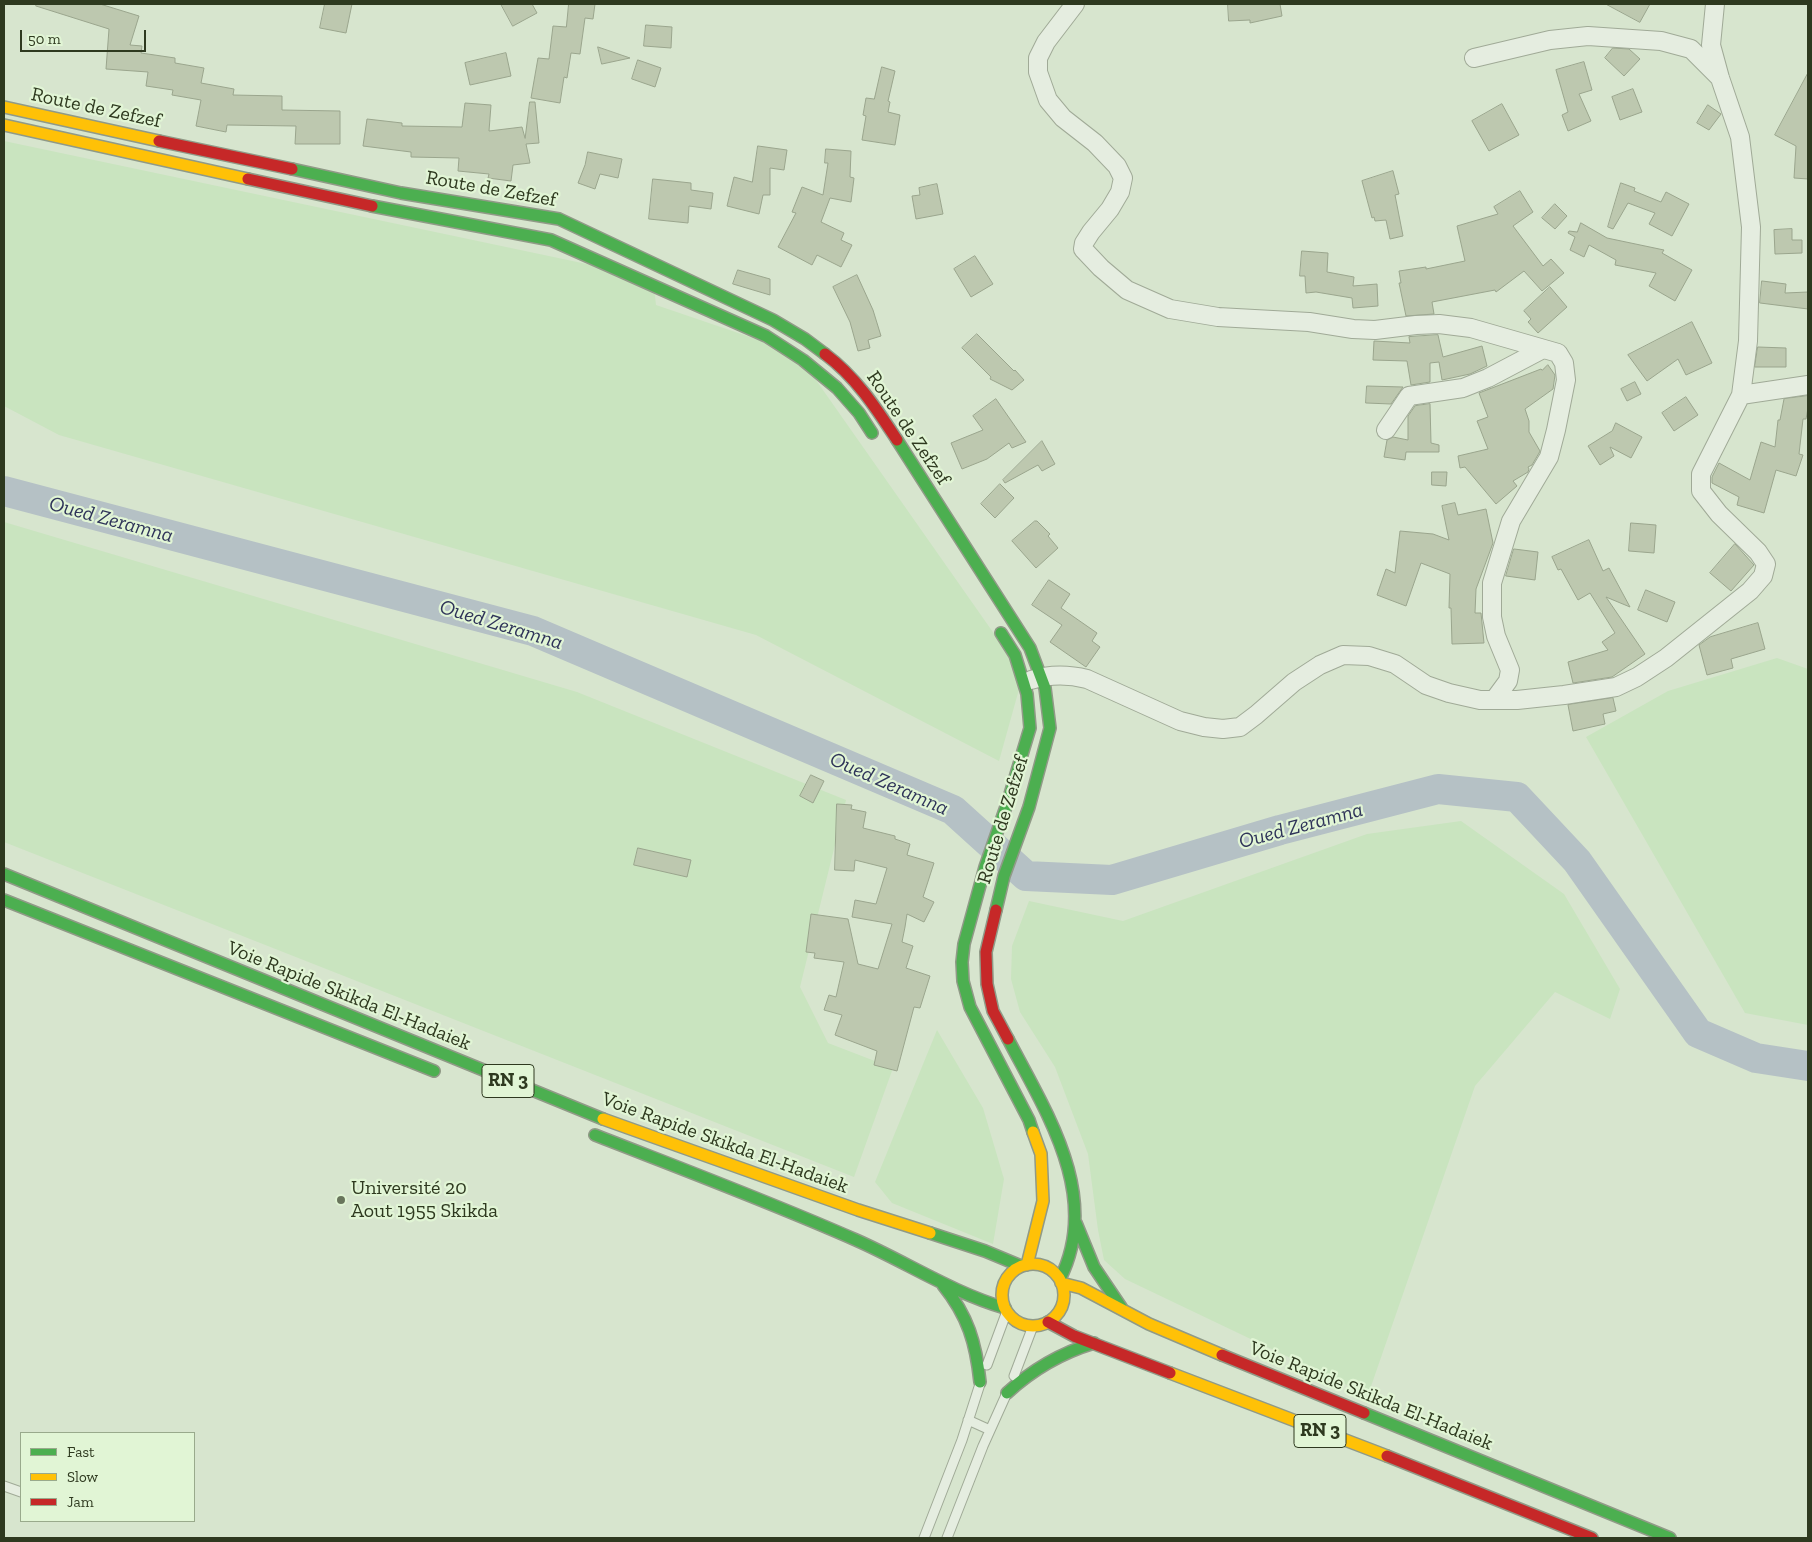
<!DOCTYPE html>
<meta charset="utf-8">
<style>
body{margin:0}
#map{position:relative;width:1812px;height:1542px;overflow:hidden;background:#d7e5ce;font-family:"Zilla Slab",serif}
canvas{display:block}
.frame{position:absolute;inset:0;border:5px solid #2e391f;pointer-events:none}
.legend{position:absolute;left:20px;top:1432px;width:175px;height:90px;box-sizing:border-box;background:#e1f5d5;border:1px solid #99aa8c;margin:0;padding:6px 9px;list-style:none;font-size:15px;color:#2e391f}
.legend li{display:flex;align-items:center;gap:10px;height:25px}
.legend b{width:25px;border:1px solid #99aa8c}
.scale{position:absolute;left:20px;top:30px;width:126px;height:22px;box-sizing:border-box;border:2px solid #2e391f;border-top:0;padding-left:6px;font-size:15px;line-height:18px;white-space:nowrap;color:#2e391f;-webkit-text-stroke:4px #e1f5d5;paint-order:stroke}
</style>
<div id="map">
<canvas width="1812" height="1542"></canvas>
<div class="frame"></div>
<ul class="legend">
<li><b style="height:6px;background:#4caf50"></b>Fast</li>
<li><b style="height:6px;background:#ffc107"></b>Slow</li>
<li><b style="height:6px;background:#c62828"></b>Jam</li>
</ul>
<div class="scale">50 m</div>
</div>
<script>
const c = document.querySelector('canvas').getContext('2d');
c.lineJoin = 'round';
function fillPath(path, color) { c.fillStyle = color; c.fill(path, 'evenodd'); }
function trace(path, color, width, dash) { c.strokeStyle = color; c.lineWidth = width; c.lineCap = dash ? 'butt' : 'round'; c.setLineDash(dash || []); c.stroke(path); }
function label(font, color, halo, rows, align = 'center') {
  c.font = font + ' "Zilla Slab",serif'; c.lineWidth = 4.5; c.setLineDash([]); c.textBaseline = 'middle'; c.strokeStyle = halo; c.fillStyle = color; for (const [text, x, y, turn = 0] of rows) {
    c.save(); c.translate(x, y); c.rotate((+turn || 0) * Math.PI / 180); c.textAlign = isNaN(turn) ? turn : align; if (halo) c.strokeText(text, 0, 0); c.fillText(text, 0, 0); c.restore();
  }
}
fillPath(new Path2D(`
 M4 141 653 278 656 305 797 353 1023 675 999 761 756 635 59 435 4 406Z
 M4 522 577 692 846 800 800 987 828 1043 893 1068 854 1177 4 842Z
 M1777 658 1808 669V1025L1745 1013 1586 737 1668 691Z
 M1461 821 1564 894 1620 989 1610 1019 1555 992 1475 1086 1368 1395 1125 1279 1104 1260 1098 1230 1088 1154 1055 1067 1020 1012 1011 979 1012 946 1029 901 1123 921 1367 834Z
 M937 1030 983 1108 1004 1179 993 1244 892 1203 875 1182Z`), '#c9e4bf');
trace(new Path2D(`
 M4 491 533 631 953 810 1026 876 1112 880 1280 830 1438 789 1517 797 1577 861 1698 1033 1756 1058 1808 1066`), '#b5c1c5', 30);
const building = new Path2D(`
 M37 4H100L139 16 130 45 142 46 141 53 175 58V63L204 68 201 83 234 89 233 95 282 96V110L340 111V144H295L296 126 227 125 226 132 196 126 201 100 172 95 173 90 146 86 148 72 106 69 109 29 36 6Z
 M325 4H352L346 33 320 28Z
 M501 4H532L537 13 513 26Z
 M569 4H595L593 19 585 18 580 54 571 53 567 78 564 77 560 103 531 98 538 58 549 59 553 26 566 27Z
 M1228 4H1280L1282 16 1250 23V20L1229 21Z
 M1606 4H1650L1640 22Z
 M646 25 672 27 671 48 644 46Z
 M598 47 630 58 602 64Z
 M1613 48 1629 49 1640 59 1624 76 1605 58Z
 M506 53 511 76 470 85 465 63Z
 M638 60 661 68 655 87 632 79Z
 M1584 62 1592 90 1579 94 1591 121 1568 131 1562 115 1568 112 1556 70Z
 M882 67 895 71 888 101 890 102 888 112 900 115 895 145 862 140 866 116 863 115 866 98 874 99Z
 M1808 73V179L1794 178 1796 146 1775 135Z
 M1633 89 1642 112 1620 120 1612 97Z
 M530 102H535L539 143 526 144 530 163 513 165 511 181 488 178 489 174 458 171 459 158 411 157V152L363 146 367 119 402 123V126L462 127 465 103 491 105 489 131 522 127 525 138Z
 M1502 104 1519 135 1489 151 1472 121Z
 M1708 105 1721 114 1709 130 1697 123Z
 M758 146 787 150 784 170 770 168V195H763L759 214 727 206 734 177 752 182Z
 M826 149 851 151 850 177 854 178 851 202 830 198 821 222 844 233 841 240 852 245 841 267 817 255 812 265 778 247 796 213 792 212 802 187 823 195 828 163H825Z
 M588 152 622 159 618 178 600 174 595 189 578 183 585 165Z
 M1393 171 1399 194 1395 195 1403 236 1390 239 1386 220 1375 221 1374 217 1372 218 1362 181Z
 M653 179 691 183V190L713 193 711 209 689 206 688 223 649 219Z
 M1621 183 1635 188 1634 191 1661 202 1666 192 1689 204 1672 236 1649 224 1655 213 1628 203 1613 229 1608 227Z
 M937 184 943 214 916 219 912 196 920 195 919 188Z
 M1520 191 1533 212 1513 226 1543 266 1551 259 1564 273 1542 291 1524 271 1496 292 1495 290 1432 302 1434 314 1406 316 1399 283H1401L1399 271 1426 267V269L1465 261 1457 226 1498 214 1494 207Z
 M1555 204 1567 216 1555 229 1542 218Z
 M1581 223 1607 238 1664 250 1662 253 1692 270 1675 301 1649 286 1656 273 1615 265 1616 260 1589 245 1584 257 1570 250 1575 237 1568 233 1569 231 1577 232Z
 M1792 229V240H1802V253L1775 254 1774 230Z
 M1302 251 1328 253 1327 272 1354 277 1353 286 1377 284 1378 306 1353 308 1352 298 1316 292 1306 293 1305 276H1300Z
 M975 256 993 284 971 297 954 269Z
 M738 270 770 279V295L733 284Z
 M857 275 873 310 881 336 868 340 870 348 858 351 850 322 833 287Z
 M1762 281 1786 284 1785 293 1808 292V309L1760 303Z
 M1550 287 1567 307 1538 333 1528 322 1531 319 1524 311Z
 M1692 322 1712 363 1686 375 1678 359 1647 381 1628 355Z
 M977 334 1014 371 1015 370 1024 380 1012 390 990 379 991 377 962 348Z
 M1438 335 1443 357 1482 346 1487 366 1470 374 1442 380 1439 362 1430 363V382L1411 385 1407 361 1373 360 1374 341 1410 343 1409 337Z
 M1758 347 1786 348V367H1755Z
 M1548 365 1555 375 1553 389 1525 409 1529 421V432L1540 451 1539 453 1532 465 1528 467 1529 469 1528 472 1513 481 1517 486 1496 504 1465 467 1460 468 1458 456 1488 449 1477 421 1488 417 1479 393 1541 369 1542 370Z
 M1635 382 1641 394 1627 401 1621 389Z
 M1367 386 1403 387 1391 404 1366 403Z
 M1808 396V408L1806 419H1803L1799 454 1803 455 1796 476 1776 470 1764 513 1737 505 1739 497 1712 483V477L1719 463 1750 480 1761 442 1775 447 1778 420H1780L1784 399Z
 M1686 397 1698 415 1674 431 1662 413Z
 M996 399 1026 442 1012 448 1009 443 987 459 962 469 951 443 983 430 973 416Z
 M1430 404 1431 443 1439 445V452H1406L1405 460 1384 457 1387 440 1393 437 1408 440V416L1415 406Z
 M1616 423 1642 437 1631 458 1610 447 1614 456 1600 465 1588 446 1612 431Z
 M1042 441 1055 464 1042 471 1038 465 1005 483 1003 480Z
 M1432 472H1447L1446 486 1432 485Z
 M1000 484 1014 498 995 518 981 504Z
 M1455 503 1458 515 1486 509 1493 543 1476 589 1475 613H1481L1484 643 1452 644 1451 608H1449L1450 574 1421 563 1406 606 1377 595 1386 569 1395 573 1400 531 1433 534 1449 540 1442 506Z
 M1035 521H1037L1050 534 1048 536 1058 548 1036 568 1012 541Z
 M1631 523 1656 525 1654 553 1629 551Z
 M1589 540 1603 571 1609 568 1630 607 1606 597 1645 654 1612 677 1573 683 1568 662 1608 650 1602 642 1615 633 1590 593 1578 600 1561 569 1558 570 1552 557Z
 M1735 544 1754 565 1731 591 1710 573Z
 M1514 549 1538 552 1535 580 1506 576Z
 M1049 580 1070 594 1061 608 1097 633 1092 641 1100 647 1086 667 1050 642 1062 625 1032 605Z
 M1646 590 1675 602 1667 622 1638 610Z
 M1758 623 1765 649 1731 659 1733 668 1707 675 1699 645 1710 637Z
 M1613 698 1616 711 1603 714 1605 724 1573 731 1568 705Z
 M811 775 824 781 813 803 800 796Z
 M837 804 852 805 851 809 866 812 863 828 895 836V839L910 844 907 855 934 863 923 897 934 902 924 922 907 914 905 927 902 942 913 946 906 968 930 976 920 1008 914 1007 897 1071 874 1065 877 1051 835 1035 842 1015 824 1010 829 995 836 997 844 962 814 958 815 953 806 952 811 914 848 919 858 964 878 969 892 924 852 917 855 900 876 904 887 868 855 860 854 871 835 870Z
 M638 848 691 860 687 877 634 865Z`);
fillPath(building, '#bdc8af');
trace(building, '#9aa58d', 1);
const lane = new Path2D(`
 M987 1365 1007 1311
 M1014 1376 1033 1326
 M968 1420 990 1430
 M4 1486 21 1492
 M924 1538 962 1440 980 1384
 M947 1538 983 1446 1006 1395`);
const street = new Path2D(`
 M1075 4 1046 42 1038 58V72L1048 100 1063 118 1095 143 1117 166 1123 178 1120 192 1110 209 1091 232 1084 243 1083 249 1101 268 1127 290 1170 309 1218 317 1309 322 1353 329 1375 330 1416 325 1439 324 1471 328 1558 353 1564 363 1566 380 1556 430 1549 457 1511 521 1492 583V617L1496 636 1510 670 1508 681 1494 700
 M1474 58 1550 40 1588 36 1661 41 1691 49 1719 77
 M1741 395 1808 385
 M1386 430 1409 396 1463 388 1488 378 1543 349
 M1031 680C1050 674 1067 674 1087 679L1180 721 1204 727 1223 729 1240 727 1256 715 1294 682 1320 665 1343 655 1369 656 1395 664 1426 685 1449 693 1480 700H1517L1564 695 1616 687 1637 677 1666 658 1750 591 1763 576 1766 564 1758 552 1719 514 1701 491V474L1741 395 1748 341 1751 227 1740 137 1720 78 1711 45 1715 4`);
const fast = new Path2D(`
 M292 169 401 193 559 219 773 320 805 339 825 354
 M372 206 551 240 766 336 803 360 837 388 859 413 872 433
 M897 440 1030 648 1045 688 1050 728 1029 807 1004 876 996 910
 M1001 633 1015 655 1027 694 1030 728 1008 801 985 867 964 944 962 962 963 981 970 1007 1029 1120 1033 1132
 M4 874 603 1119
 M4 900 434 1071
 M1008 1039C1046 1112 1102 1196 1060 1279
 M595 1135C682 1169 770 1202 856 1240 906 1262 953 1293 1005 1308
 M1076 1223 1094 1267 1121 1307
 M930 1233 985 1251 1021 1266
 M943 1285C968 1316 976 1343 980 1382
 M1007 1393C1033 1369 1061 1353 1094 1343
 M1364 1413 1670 1538`);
const slow = new Path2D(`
 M4 107 159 141
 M4 125 248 179
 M603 1119 858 1210 930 1233
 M1002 1295a31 31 0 1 1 62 0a31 31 0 1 1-62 0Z
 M1027 1265 1043 1201 1041 1154 1033 1132
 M1061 1283 1081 1288 1149 1324 1222 1355
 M1170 1373 1387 1456`);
const jam = new Path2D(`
 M159 141 292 169
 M248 179 372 206
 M825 354C856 377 876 408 897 440
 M996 910 986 952 987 984 993 1011 1008 1039
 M1048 1322 1074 1336 1170 1373
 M1222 1355 1364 1413
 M1387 1456 1592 1538`);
trace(lane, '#a0aa97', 11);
trace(street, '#a0aa97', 20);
trace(fast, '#909a87', 14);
trace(slow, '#909a87', 14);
trace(jam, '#909a87', 14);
trace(lane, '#e5ede0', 9);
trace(street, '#e5ede0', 18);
trace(fast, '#4caf50', 11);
trace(slow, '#ffc107', 11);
trace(jam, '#c62828', 11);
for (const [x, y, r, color] of [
 [341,1200,5,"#69755c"]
]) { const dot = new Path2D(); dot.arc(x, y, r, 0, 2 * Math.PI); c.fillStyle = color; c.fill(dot); trace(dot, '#e1f5d5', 2); }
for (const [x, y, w] of [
 [508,1081,52],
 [1320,1431,52]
]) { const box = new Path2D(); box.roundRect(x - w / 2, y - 16.5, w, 33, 4); c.fillStyle = '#e1f5d5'; c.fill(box); trace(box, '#2e391f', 1); }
label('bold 19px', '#2e391f', null, [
 ["RN 3",508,1081],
 ["RN 3",1320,1431]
]);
label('20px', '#2e391f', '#e1f5d5', [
 ["Route de Zefzef",96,108,12],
 ["Route de Zefzef",491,189,10],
 ["Route de Zefzef",908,428,56],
 ["Route de Zefzef",1003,820,-73],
 ["Voie Rapide Skikda El-Hadaiek",349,996,22],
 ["Voie Rapide Skikda El-Hadaiek",725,1143,20],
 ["Voie Rapide Skikda El-Hadaiek",1371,1396,22]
]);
label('20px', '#2e391f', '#e1f5d5', [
 ["Université 20",351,1188],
 ["Aout 1955 Skikda",351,1211]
], 'left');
label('italic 21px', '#2f3459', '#e1f5d5', [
 ["Oued Zeramna",111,520,15],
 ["Oued Zeramna",501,625,17],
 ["Oued Zeramna",889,784,24],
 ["Oued Zeramna",1301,826,-15]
]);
</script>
